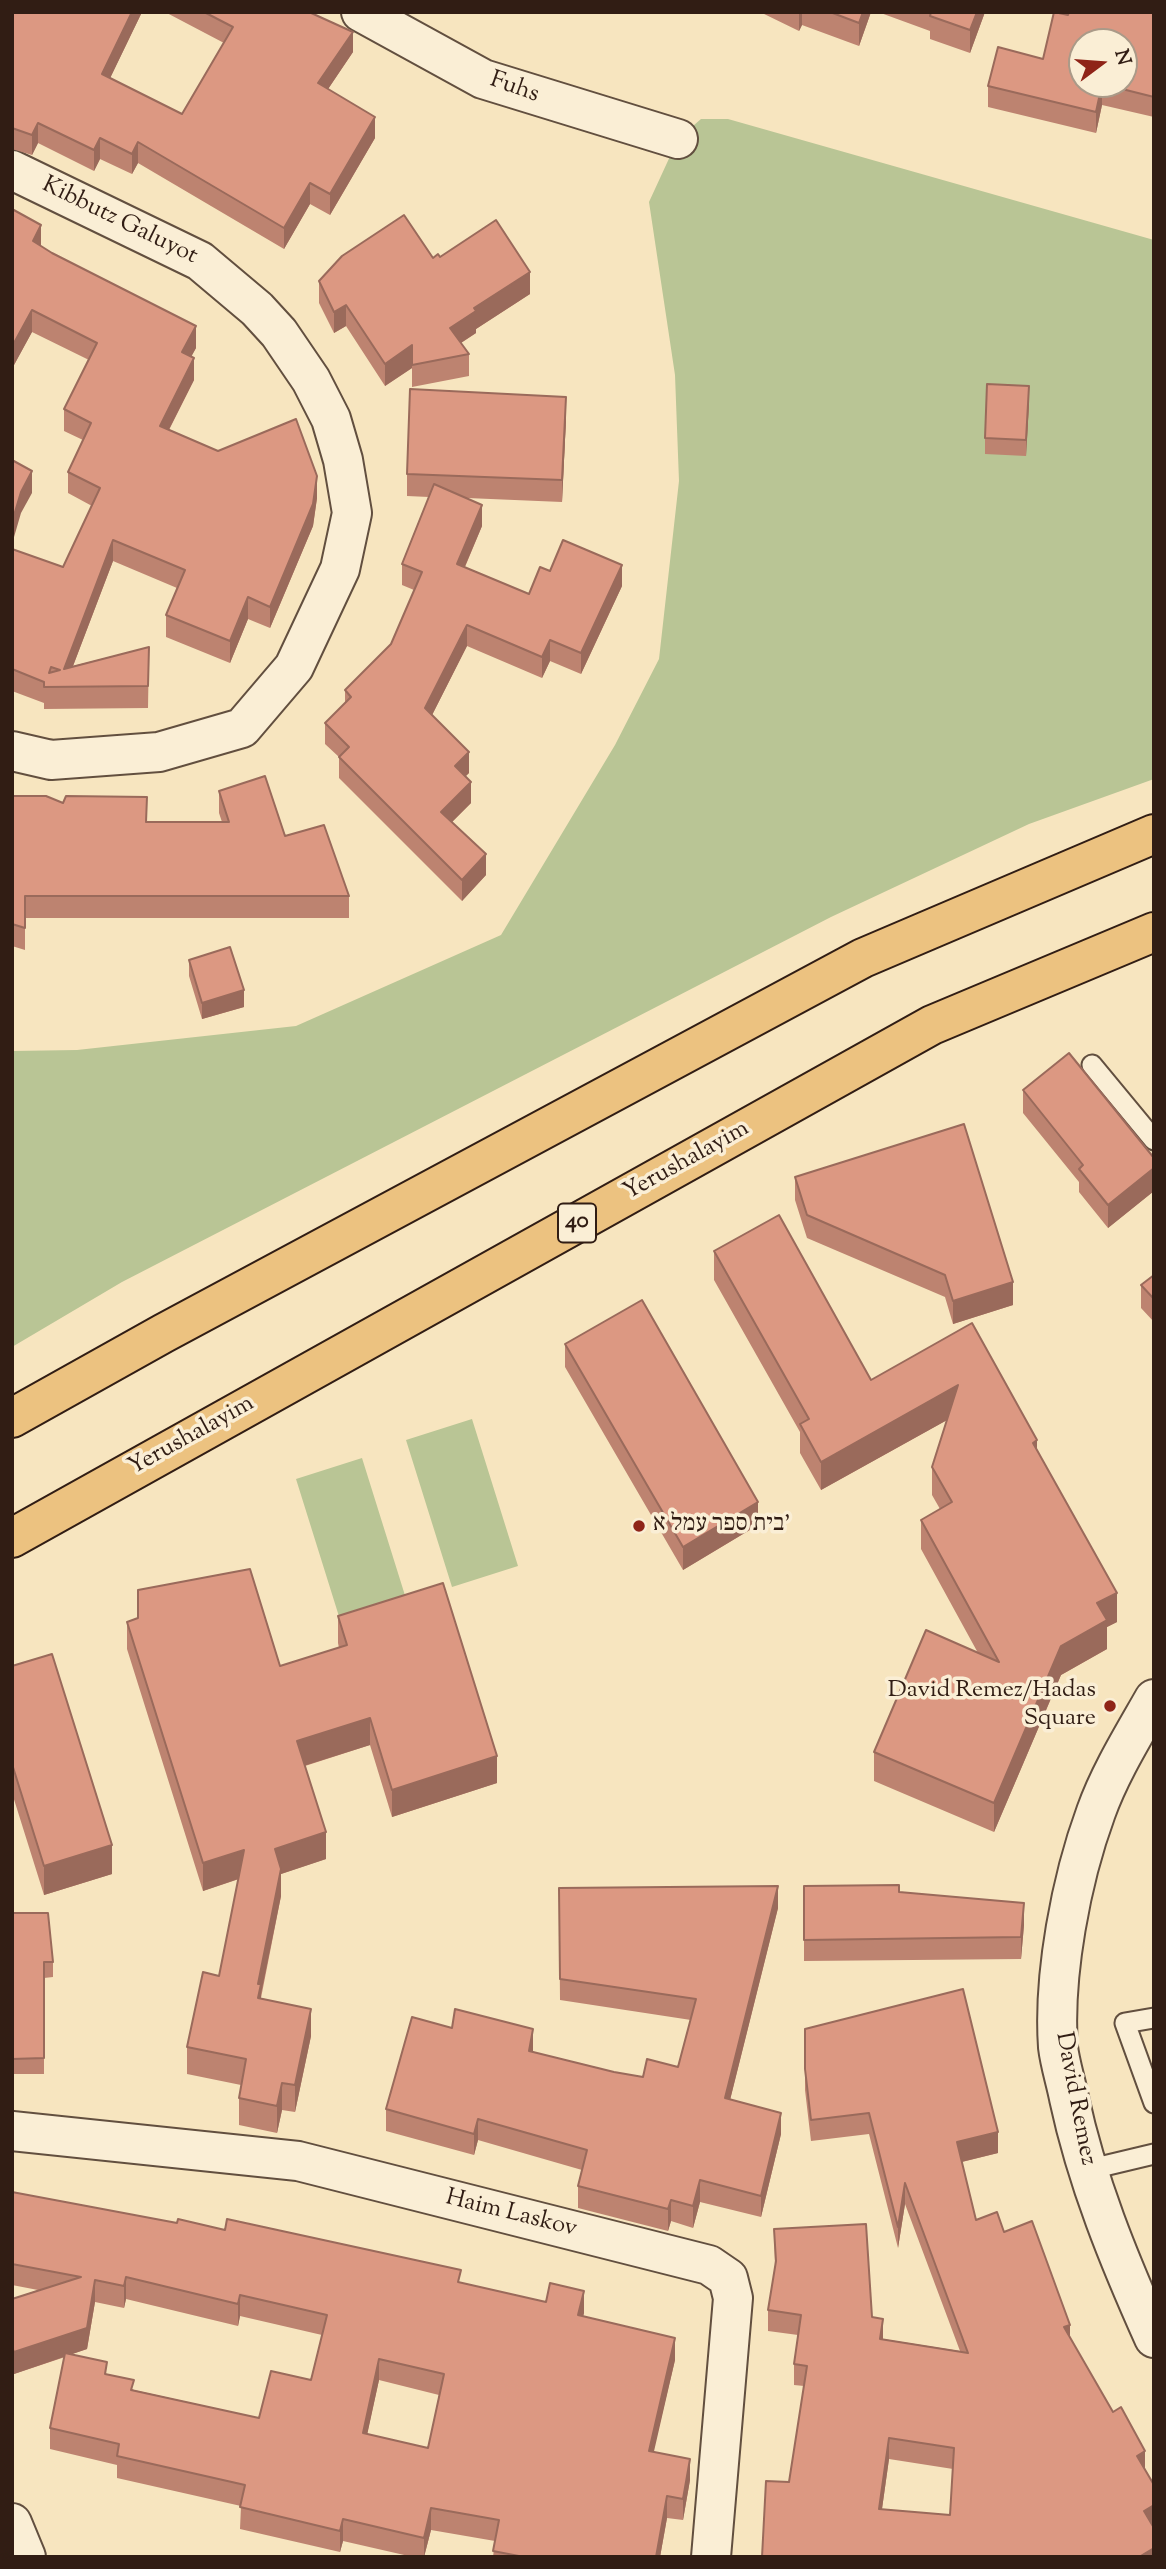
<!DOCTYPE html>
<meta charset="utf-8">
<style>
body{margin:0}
#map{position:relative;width:1166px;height:2569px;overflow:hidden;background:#f7e5bf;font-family:"Sorts Mill Goudy",serif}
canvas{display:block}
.frame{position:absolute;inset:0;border:14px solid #311d14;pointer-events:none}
.north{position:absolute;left:1068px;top:28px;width:70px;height:70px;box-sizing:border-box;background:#faeed5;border:2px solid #aa9a88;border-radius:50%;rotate:74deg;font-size:19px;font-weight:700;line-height:28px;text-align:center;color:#311d14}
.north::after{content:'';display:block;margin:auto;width:24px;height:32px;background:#8f2418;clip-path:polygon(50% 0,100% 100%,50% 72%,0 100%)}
</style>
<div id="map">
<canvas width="1166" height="2569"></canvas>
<div class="frame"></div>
<div class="north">N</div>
</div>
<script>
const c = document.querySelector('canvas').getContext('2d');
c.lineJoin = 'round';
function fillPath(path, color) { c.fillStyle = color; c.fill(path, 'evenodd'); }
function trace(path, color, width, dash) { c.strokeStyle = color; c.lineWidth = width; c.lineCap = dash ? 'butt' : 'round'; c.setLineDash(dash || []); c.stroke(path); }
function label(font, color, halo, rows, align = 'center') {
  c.font = font + ' "Sorts Mill Goudy","Frank Ruhl Libre",serif'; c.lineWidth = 7; c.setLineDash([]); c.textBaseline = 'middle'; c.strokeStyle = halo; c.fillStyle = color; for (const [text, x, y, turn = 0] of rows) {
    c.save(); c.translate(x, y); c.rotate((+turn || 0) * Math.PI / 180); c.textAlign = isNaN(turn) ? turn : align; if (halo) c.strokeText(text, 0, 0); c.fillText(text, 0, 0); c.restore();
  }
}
fillPath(new Path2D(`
 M701 119H728L1154 240V779L1029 824 831 917 122 1282 12 1347V1051L77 1050 296 1026 501 935 615 745 659 659 679 481 675 375 649 202 678 139Z
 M472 1419 518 1566 452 1587 406 1440Z
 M362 1458 408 1605 342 1626 296 1479Z`), '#b9c595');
const service = new Path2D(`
 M1092 1065 1154 1140
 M1154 2018 1125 2023 1154 2103
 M1087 2170 1154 2154`);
const minor = new Path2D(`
 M361 12 483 79 678 139
 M12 170 200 261 257 309 279 333 311 380 331 419 343 460 352 513 340 569 294 667 242 728 159 752 51 760 12 751
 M1154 1699C1133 1736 1110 1773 1096 1812 1071 1880 1053 1975 1058 2047 1060 2064 1066 2082 1069 2098 1087 2182 1119 2260 1154 2338
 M12 2131 298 2161 709 2265 728 2278 733 2298 711 2557
 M12 2523 26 2557`);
const trunk = new Path2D(`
 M12 1418 164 1333 863 958 1154 834
 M12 1538 932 1025 1154 932`);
trace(service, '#624f3f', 23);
trace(minor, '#624f3f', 42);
trace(trunk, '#311d14', 42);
trace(service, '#faeed5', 19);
trace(minor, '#faeed5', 38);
trace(trunk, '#ecc280', 38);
fillPath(new Path2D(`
 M12 12H142L110 78 182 114 224 43 165 12H309L353 52 328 89 375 138 330 215 310 204 284 249 138 163 132 174 100 159 94 171 38 143 32 155 12 149Z
 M760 12H871L859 46 802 25 799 31Z
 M878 12H985L970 53 930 39V31Z
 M1154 12V117L1102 105 1096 133 988 107V86L1043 59 1068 15Z
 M12 209 41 246 196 348 191 356 194 380 169 430 317 498 313 526 270 628 248 619 230 663 166 637V615L177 588 113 561 73 666 149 647 148 708 44 709V703L12 691V549L63 567 92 506 68 493V472L83 440 64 431V409L89 360 32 332 14 365 12 364Z
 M440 257 530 294 476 329V333L461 343 469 354V376L412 387V368L385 386 346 326 334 333 319 303V281Z
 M1029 402 1026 456 985 454V438Z
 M566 419 562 502 467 498 482 526 465 567 529 594 550 571 622 586 581 674 550 661 542 678 467 646 432 715 469 773 465 776 471 803 452 822 486 875 462 901 339 778V757L325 744V723L345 703V690L391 644 414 590 402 585V564L429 497 407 496V474Z
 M219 791 285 836 349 896V918H25V950L12 946V796L63 803 147 822H222L219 813Z
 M189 960 244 1007 202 1019 189 976Z
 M1023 1090 1154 1158V1191L1108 1228 1079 1192V1182L1023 1113Z
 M795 1177 1013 1305 953 1324 945 1297 807 1238 795 1200Z
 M714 1251 871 1380 1037 1451 1117 1622 1107 1627V1649L1061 1675 994 1832 874 1781V1752L978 1653 921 1549V1520L940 1509 932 1495V1467L947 1420 821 1490 800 1453V1432L714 1280Z
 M1154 1275V1322L1141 1308V1285Z
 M565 1344 758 1525 683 1570 565 1367Z
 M338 1616 497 1783 392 1817 370 1745 305 1766 326 1859 281 1874V1896L261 1998 311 2036 295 2112 282 2110 277 2133 239 2125V2098L241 2085 187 2074V2047L219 1976 239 1879 203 1891 127 1649V1622L280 1666 339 1648 338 1643Z
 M12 1666 112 1874 44 1895 12 1793Z
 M804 1886 899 1892 1024 1925 1021 1959 804 1961Z
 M559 1888 778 1908 730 2100 781 2134 761 2217 700 2202 693 2228 671 2221 668 2231 578 2208V2186L582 2170 478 2140 474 2155 386 2131V2109L533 2052 614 2072 643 2077 678 2067 691 2020 560 2000Z
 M12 1913 53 1962V1977L44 1978V2074H12Z
 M805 2029 998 2153 962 2162 976 2220 1004 2232 1070 2339 1154 2485V2526L762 2557 789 2482 804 2386 794 2385V2364L798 2335 768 2331V2310L775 2267 774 2229 872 2317 883 2339 960 2351 905 2204 898 2248 869 2134 811 2141 805 2090ZM889 2459 953 2469 950 2515 882 2509Z
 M12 2192 177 2223 225 2230 461 2283 584 2313 583 2316 675 2360 653 2452 690 2480 683 2520 667 2518 660 2557H493L495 2541 431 2530 424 2557H413L343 2541 340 2552 240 2529 241 2506 117 2478V2465L50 2449V2428L65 2357 14 2374 12 2369V2299L38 2290 12 2285ZM126 2299 238 2326 240 2316 322 2335 311 2380 259 2418 134 2390 72 2354 87 2349 95 2302 124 2308ZM379 2380 439 2395 428 2448 367 2434Z`), '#bd8370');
fillPath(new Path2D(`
 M132 12H142L102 95V74Z
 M799 12H802V25L799 31Z
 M863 12H871L859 46V23Z
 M977 12H985L970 53V30Z
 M353 32V52L318 104V83Z
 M1102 84V105L1096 133V112Z
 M375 117V138L330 215V194Z
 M38 123V143L32 155V135Z
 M100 138V159L94 171V150Z
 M138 142V163L132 174V154Z
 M310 183V204L284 249V228Z
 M41 225V247L33 241Z
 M530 272V294L476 329V333L450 350V328L474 308Z
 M346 305V326L334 333V312Z
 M32 310V332L14 365V343Z
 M196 326V348L182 374V352Z
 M412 345V368L385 386V364Z
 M194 358V380L160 447V426Z
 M1029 386V402L1026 456V440Z
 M566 397V419L562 502V480Z
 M32 471V493L21 513 12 544V522L21 492Z
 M317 476V498L313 526 270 628V607Z
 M482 505V526L457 585V564Z
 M113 540V561L65 687 64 669Z
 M622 565V586L581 674V653Z
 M248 597V619L230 663V641Z
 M467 625V646L425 729V708Z
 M550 640V661L542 678V657Z
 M469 752V773L455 787V766Z
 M471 782V803L441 833V812Z
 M486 854V875L462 901V880Z
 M244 990V1007L202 1019V1003Z
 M1154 1168V1191L1108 1228V1205Z
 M1013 1282V1305L953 1324V1301Z
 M958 1385V1414L821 1490V1462Z
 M1037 1440V1469L1033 1443Z
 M758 1502V1525L683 1570V1547Z
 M1117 1593V1622L1107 1627V1649L1061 1675 994 1832V1803L1061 1646 1097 1603Z
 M370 1718V1745L297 1768V1741Z
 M497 1756V1783L392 1817V1790Z
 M326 1832V1859L281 1874V1896L261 1994V2012L258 2025V1984L275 1849Z
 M112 1845V1874L44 1895V1866Z
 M244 1850V1877L203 1891V1863Z
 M778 1886V1908L725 2120V2098Z
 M1024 1903V1925L1021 1959V1937Z
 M311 2009V2036L295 2112V2085Z
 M533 2029V2051L529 2073V2051Z
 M282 2083V2110L277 2133V2106Z
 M781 2113V2134L761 2217V2196Z
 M478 2119V2140L474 2155V2134Z
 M998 2132V2153L957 2163V2142Z
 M700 2180V2202L693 2228V2206Z
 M905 2183V2204L898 2248V2227Z
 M671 2200V2221L668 2231V2209Z
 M126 2277V2299L124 2308V2286Z
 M95 2280V2302L87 2349 14 2374V2352Z
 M584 2291V2313L578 2336V2315Z
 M240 2295V2316L238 2326V2304Z
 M883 2319V2340L880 2339Z
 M1070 2325V2345L1064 2327Z
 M675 2338V2360L649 2473V2451Z
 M379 2359V2380L363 2454V2433Z
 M889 2438V2459L879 2530V2509Z
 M1145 2451V2472L1137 2456Z
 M690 2459V2480L683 2520V2499Z
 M667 2496V2518L660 2557H656Z
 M1154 2505V2526L1144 2532V2511Z
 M431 2508V2530L424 2557V2538Z
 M343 2519V2541L340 2552V2531Z
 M1154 2548V2557H1139Z`), '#9a6a5b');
const building = new Path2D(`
 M12 12H132L102 74 182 114 233 27 204 12H309L353 32 318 83 375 117 330 194 310 183 284 228 138 142 132 154 100 138 94 150 38 123 32 135 12 128Z
 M830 12H863L859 23Z
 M931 12H977L970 30 930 16Z
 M1054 12 1068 15 1069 12H1154V97L1102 84 1096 112 988 86 998 47 1043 59ZM1082 42H1124V84H1082Z
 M12 209 41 225 33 241 52 253 196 326 182 352 194 358 160 426 218 451 296 419 317 476 313 504 270 607 248 597 230 641 166 615 185 570 113 540 64 669 149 647 148 686 44 687V682L12 669V549L63 567 100 488 68 472 91 423 64 409 97 343 32 310 14 343 12 342ZM51 667 60 670 49 673Z
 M404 215 433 258 438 254 440 257 496 220 530 272 474 308 476 311 450 328 469 354 412 365V345L385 364 346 305 334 312 319 281 342 256Z
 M987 384 1029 386 1026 440 985 438Z
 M410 389 566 397 562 480 407 474Z
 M12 460 32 471 21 492 12 522Z
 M434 484 482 505 457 564 529 594 540 567 550 571 563 540 622 565 581 653 550 640 542 657 467 625 425 708 469 752 455 766 471 782 441 812 486 854 462 880 339 757 349 747 325 723 351 697 345 690 391 644 422 572 402 564Z
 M265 776 285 836 324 825 349 896H25V928L12 924V796H46L63 803 66 796 147 797 146 822H229L219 791Z
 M230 947 244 990 202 1003 189 960Z
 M1069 1053 1154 1158V1168L1108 1205 1079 1169 1083 1165 1023 1090Z
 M964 1124 1013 1282 953 1301 945 1275 807 1215 795 1177Z
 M779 1215 871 1380 972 1323 1037 1440 1033 1443 1117 1593 1097 1603 1107 1620 1061 1646 994 1803 874 1752 926 1630 999 1662 921 1520 952 1502 932 1467 958 1385 821 1462 800 1424 809 1419 714 1251Z
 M1154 1275V1299L1141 1285Z
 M642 1300 758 1502 683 1547 565 1344Z
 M250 1569 280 1666 347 1645 338 1616 443 1583 497 1756 392 1790 370 1718 297 1741 326 1832 275 1849 281 1869 258 1984H261L258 1998 311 2009 295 2085 282 2083 277 2106 239 2098 246 2059 187 2047 203 1972 219 1976 244 1850 203 1863 127 1622 138 1618V1590Z
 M52 1654 112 1845 44 1866 12 1764V1666Z
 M899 1885V1892L1024 1903 1021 1937 804 1940V1886Z
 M778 1886 725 2098 781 2113 761 2196 700 2180 693 2206 671 2200 668 2209 578 2186 587 2150 478 2119 474 2134 386 2109 412 2017 452 2028 455 2009 533 2029 529 2051 614 2072 643 2077 647 2059 678 2067 696 1999 560 1979 559 1888Z
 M12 1913H48L53 1962H44V2058L12 2059Z
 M963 1989 998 2132 957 2142 976 2220 997 2212 1004 2232 1032 2221 1070 2325 1064 2327 1113 2412 1121 2407 1145 2451 1137 2456 1154 2485V2505L1144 2511 1154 2528V2548L1139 2557H762L766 2481 789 2482 807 2366 794 2364 801 2315 768 2310 776 2261 774 2229 866 2224 872 2317 883 2319 880 2339 968 2353 905 2183 898 2227 869 2113 811 2120 805 2069V2029ZM889 2438 954 2448 950 2515 879 2509Z
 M12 2192 177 2223 178 2219 225 2230 227 2219 461 2270 458 2282 546 2302 550 2283 584 2291 578 2315 675 2338 649 2451 690 2459 683 2499 667 2496 656 2557H524L493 2551 499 2520 431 2508 424 2538 343 2519 340 2531 240 2507 245 2485 117 2456 119 2444 50 2428 65 2353 107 2362 105 2374 134 2380 131 2390 259 2418 271 2371 311 2380 327 2315 240 2295 238 2304 126 2277 124 2286 95 2280 87 2328 14 2352 12 2347V2299L81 2277 12 2264ZM379 2359 444 2374 428 2448 363 2433Z`);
fillPath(building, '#dc9882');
trace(building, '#9a6a5b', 2);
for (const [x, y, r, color] of [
 [639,1526,7,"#8f2418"],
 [1110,1706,7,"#8f2418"]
]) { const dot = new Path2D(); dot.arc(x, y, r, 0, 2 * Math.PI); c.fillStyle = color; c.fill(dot); trace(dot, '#faeed5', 2.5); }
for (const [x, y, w] of [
 [577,1223,38]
]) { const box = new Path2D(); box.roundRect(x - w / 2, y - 19.5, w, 39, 5); c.fillStyle = '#faeed5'; c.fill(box); trace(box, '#311d14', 2); }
label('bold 23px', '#311d14', null, [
 ["40",577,1223]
]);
label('24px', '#311d14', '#faeed5', [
 ["Fuhs",514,89,19],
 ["Kibbutz Galuyot",119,222,26],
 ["Yerushalayim",687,1162,-29],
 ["Yerushalayim",192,1437,-29],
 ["David Remez",1074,2099,79],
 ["Haim Laskov",511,2215,14]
]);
label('24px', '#311d14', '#faeed5', [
 ["בית ספר עמל א'",653,1526],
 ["David Remez/Hadas",1096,1692,"right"],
 ["Square",1096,1720,"right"]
], 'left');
</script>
